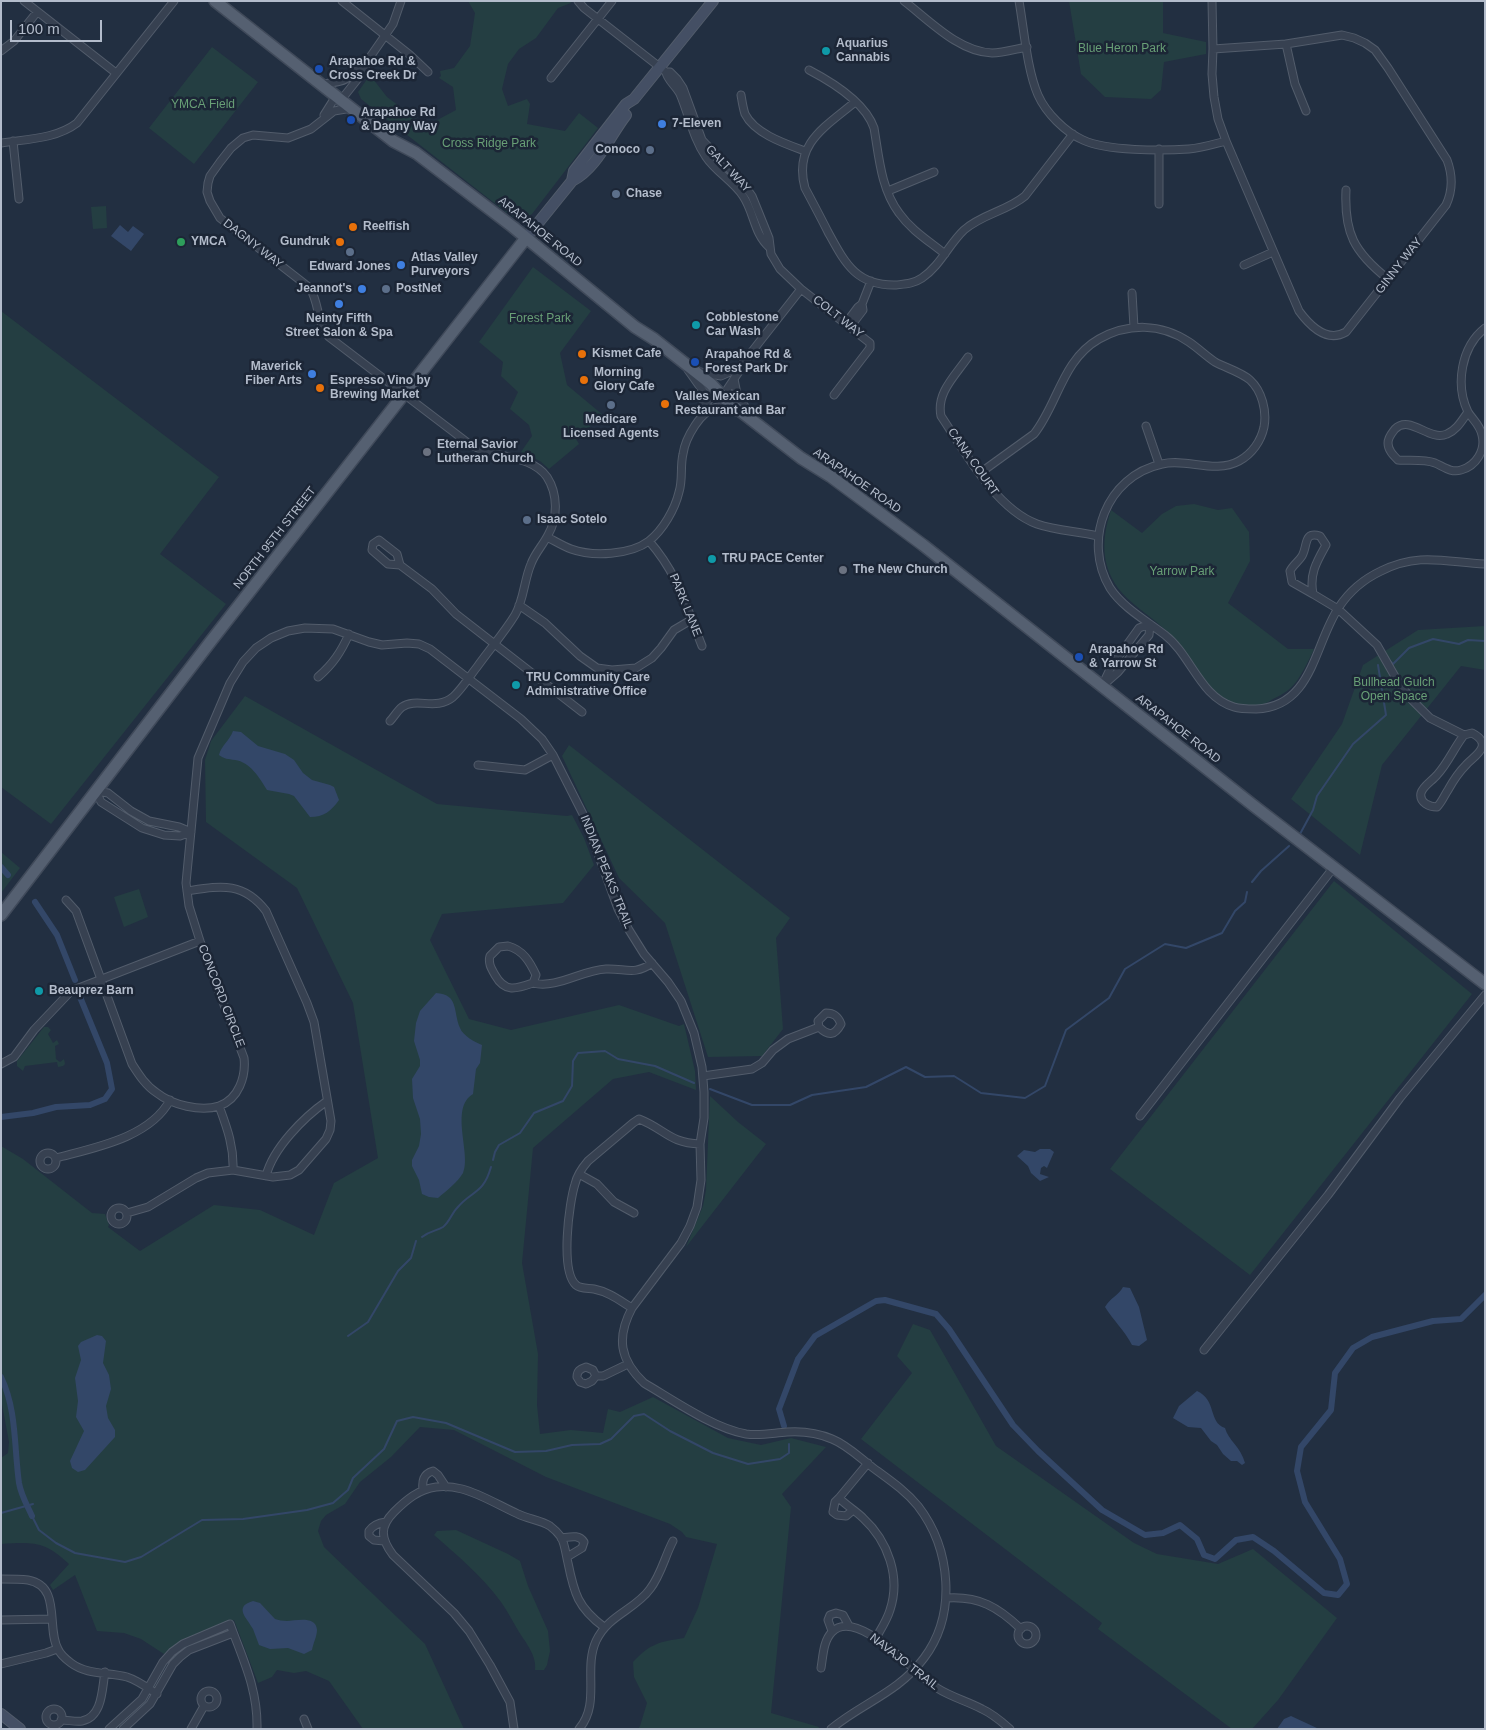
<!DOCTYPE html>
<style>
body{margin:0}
#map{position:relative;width:1486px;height:1730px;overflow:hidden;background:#222f41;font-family:Arial,sans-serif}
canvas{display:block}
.frame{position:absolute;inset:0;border:2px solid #b3bccb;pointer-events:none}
.scale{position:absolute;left:10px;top:20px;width:92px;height:22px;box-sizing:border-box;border:2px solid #b3bccb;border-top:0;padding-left:6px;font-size:15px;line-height:18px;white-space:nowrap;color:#b3bccb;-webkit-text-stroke:4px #1c2636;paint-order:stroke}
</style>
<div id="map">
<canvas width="1486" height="1730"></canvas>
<div class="frame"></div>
<div class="scale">100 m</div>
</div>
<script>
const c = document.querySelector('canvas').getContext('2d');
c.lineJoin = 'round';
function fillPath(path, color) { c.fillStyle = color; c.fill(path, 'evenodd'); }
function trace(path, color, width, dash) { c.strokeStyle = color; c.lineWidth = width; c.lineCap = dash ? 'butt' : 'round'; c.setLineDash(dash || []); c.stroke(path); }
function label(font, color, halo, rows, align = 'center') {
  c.font = font + ' Arial,sans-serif'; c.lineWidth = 5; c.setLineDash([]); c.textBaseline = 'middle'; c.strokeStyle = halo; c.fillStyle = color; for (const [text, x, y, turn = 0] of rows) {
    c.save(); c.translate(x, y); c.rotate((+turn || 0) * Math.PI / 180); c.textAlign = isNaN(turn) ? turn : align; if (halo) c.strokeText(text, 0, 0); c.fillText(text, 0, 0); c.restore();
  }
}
fillPath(new Path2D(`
 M468 1H570L571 3 558 8 536 38 519 49 508 64 502 89 508 106 527 99 530 104 527 124 565 131 579 113 598 128 532 214 525 218 511 216 361 99 358 92 370 75 387 97 426 126 456 110 453 87 439 78 441 76 440 71 454 68 470 46 475 13Z
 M1069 1H1163V33L1206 42V54L1164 62 1161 90 1151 99 1105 97 1081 74Z
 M212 47 258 82 194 164 149 128Z
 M106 206 107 228 93 229 91 207Z
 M533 267 591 311 560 353 567 385 603 415 576 439 579 444 549 469 540 461 521 452 532 436 529 425 510 409 518 392 501 376 503 362 479 342Z
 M1 311 219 477 160 554 226 604 51 824 1 787Z
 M1194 504 1218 510 1232 508 1249 532 1250 561 1228 603 1288 649H1314C1310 658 1302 674 1296 682 1290 690 1283 694 1275 698 1271 700 1266 704 1262 705 1244 711 1221 699 1210 687 1197 673 1189 655 1176 641 1162 624 1143 613 1127 598 1101 573 1100 543 1111 510L1142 533 1162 514 1176 506Z
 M1485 626V670L1461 666 1382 765 1360 855 1291 799 1342 724 1363 665 1418 630Z
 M245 696 437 804 567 816 572 815 584 838 594 865 563 903 442 914 430 940 469 1019 511 1030 619 1005 679 1026 684 1024 695 1071 696 1090 649 1072 613 1079 533 1148 522 1263 538 1354 537 1405 540 1434 571 1430 603 1433 608 1409 620 1412 653 1397 728 1438 761 1445 791 1438 826 1447 782 1494 791 1507 771 1713 819 1727 818 1729H638L640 1726 647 1703 634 1677 633 1662C651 1643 659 1642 684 1638L698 1608 717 1544 686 1537 682 1532 670 1524 546 1477 454 1430 420 1427 391 1457 360 1482 345 1504 326 1515 321 1521 318 1531 324 1547 425 1644 464 1729H363L329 1681 306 1671 294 1673 277 1670 272 1677 258 1683 234 1620 177 1644 164 1654 141 1639 124 1633 97 1631 75 1575 53 1590 50 1585 69 1564C45 1541 33 1542 1 1544V1458L8 1453 9 1442 1 1399V1146L23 1159 92 1213 105 1214 109 1225 108 1227 140 1251 214 1205 260 1210 314 1235 334 1183 378 1158 353 1003 297 888 206 822 205 760 211 741Z
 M569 745 790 918 776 938 783 1029 762 1056 708 1057 665 923 619 878 562 756Z
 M1 852 20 868 1 893Z
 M1334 881 1472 994 1250 1275 1110 1169Z
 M139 889 148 917 124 927 114 897Z
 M44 1027H48L51 1030 48 1034 53 1043 57 1040 59 1044 55 1046 56 1059 60 1062 64 1059 65 1064 63 1066 58 1067 57 1062 25 1066 23 1071 17 1066V1061Z
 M710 1096 738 1122 766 1144 686 1247 703 1206 706 1190Z
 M913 1324 930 1330 996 1446 1134 1543 1157 1554 1218 1564 1253 1549 1337 1618 1278 1700 1252 1729H1232L1098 1629 1102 1623 861 1439 912 1373 897 1356Z
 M456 1530 508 1554 520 1561 528 1586 548 1631 550 1651 547 1665 544 1670H535C537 1656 526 1643 519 1632 513 1622 508 1612 501 1602 482 1576 458 1556 434 1535L437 1531Z`), '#243e42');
fillPath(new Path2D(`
 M120 225 128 232 133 226 144 234 131 251 111 236Z
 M233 731 241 732 258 746 285 754 294 760 303 773 312 780 330 785 334 787 339 800C331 811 324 817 310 817L294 796 289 794 267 790C259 777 250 762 235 760 228 759 224 759 219 755 221 746 230 740 233 731Z
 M436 993C459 994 453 1012 460 1028 463 1036 475 1042 482 1045L480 1063 476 1069 473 1094C449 1108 472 1155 463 1173 458 1182 446 1191 438 1198L429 1197 422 1194 419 1180 412 1166V1160L419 1146 421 1134 420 1119 413 1098 412 1079 420 1066V1060L414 1041 416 1023 420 1011Z
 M1040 1149H1050L1054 1152 1047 1168 1044 1166 1041 1168 1040 1174 1049 1177 1040 1181 1031 1173 1028 1166 1017 1156 1024 1150 1035 1152Z
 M1123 1287 1130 1288 1139 1307 1147 1340 1139 1346 1132 1345C1125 1331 1113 1320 1105 1307 1110 1298 1119 1295 1123 1287Z
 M97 1335 102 1336 106 1341 103 1363 109 1375 111 1389 106 1406 108 1418 115 1430V1437L85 1470 78 1472 72 1468 70 1461 84 1431 76 1417 78 1401 75 1378 81 1360 78 1346 81 1342Z
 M1197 1391C1217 1400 1208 1422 1225 1428 1228 1440 1241 1447 1245 1463L1242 1465 1237 1461H1231L1223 1454 1217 1445 1211 1441 1201 1428 1188 1427 1173 1418 1179 1406Z
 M253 1601 260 1603 275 1619C278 1620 283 1621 287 1621 295 1621 316 1615 317 1630 317 1636 313 1644 312 1650L304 1654 288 1648 270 1649 259 1645C257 1640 255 1634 253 1629 247 1618 233 1607 253 1601Z
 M1291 1716 1319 1729H1277L1284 1719Z`), '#334768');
trace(new Path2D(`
 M1388 659 1393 664 1409 648 1433 639 1459 644 1468 640 1485 641
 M1300 834 1313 810 1317 796 1353 744 1386 715 1378 665
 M1252 882 1261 871 1289 846
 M710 1089 752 1105H790L812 1095 866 1087 906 1067 925 1077 954 1076 981 1093 1025 1098 1045 1086 1066 1030 1109 998 1125 969 1165 944 1186 948 1222 933 1235 911 1245 902 1247 892
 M493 1160 495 1152 499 1145 520 1133 534 1113 563 1101 572 1086 573 1061 578 1053 605 1051 618 1059 655 1066 694 1083
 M422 1237C431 1230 437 1231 443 1227 449 1223 452 1213 457 1208 472 1190 483 1195 491 1167
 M348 1336 368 1322 398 1271 411 1258 416 1241
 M1 1513 33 1504
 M32 1516 39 1530 56 1543 75 1553 125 1562 141 1557 202 1520 243 1519 307 1510 333 1503 348 1490 353 1478 384 1449 397 1421 413 1417 446 1423 515 1452 546 1451 572 1445 600 1444 611 1439 634 1416 644 1414 670 1431 713 1453 748 1464 780 1459 789 1453V1444`), '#334768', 2);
trace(new Path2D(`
 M1 867 8 875
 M35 902 57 935 75 980
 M1 1117 33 1113 56 1107 90 1105 105 1099 112 1089 107 1063 80 997
 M1 1377C17 1410 14 1448 19 1483 21 1495 27 1505 32 1516
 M784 1426 779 1409 798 1359 815 1336 876 1301 885 1300 936 1314 949 1329 1013 1425 1038 1451 1102 1510 1145 1535 1163 1533 1180 1525 1197 1539 1204 1555 1215 1559 1236 1540 1253 1537 1274 1551 1324 1593 1338 1595 1347 1584 1340 1559 1305 1502 1297 1471 1301 1447 1331 1410 1335 1373 1353 1348 1372 1337 1433 1321 1461 1319 1485 1295`), '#334768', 6);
const minor = new Path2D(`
 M24 1 116 73
 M342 1 410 55 428 72
 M578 1 584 8 666 72H670L677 79 683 88 702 140 742 182 752 196 769 238 771 254 780 269 801 289 870 343V348L834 395
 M904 1C930 21 959 52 992 53 1003 53 1016 49 1027 47
 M1019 1C1024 29 1027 70 1038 95 1046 113 1065 132 1083 140 1106 151 1162 151 1189 149 1202 148 1214 144 1226 141
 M1212 1 1213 49 1212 74 1214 97 1218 119 1226 141 1299 311C1310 326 1327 343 1346 332L1446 205C1453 190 1453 176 1447 160L1388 68 1375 50 1365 43 1354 38 1342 35 1286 44 1213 49
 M1286 44 1295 84 1306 111
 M1 51 14 41 37 12
 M809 70C832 82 865 102 874 128 879 157 881 189 899 213 911 230 929 241 945 254
 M666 72C667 80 676 86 680 94 689 115 693 138 706 157 716 172 733 181 743 196 754 212 754 234 769 247
 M551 78 612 1
 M321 84C329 83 339 83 346 79 354 75 359 65 367 60
 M741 95C742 101 743 108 745 114 755 134 786 144 805 151
 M341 100 364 71 368 60 393 24 401 1
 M855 102C825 127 793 144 805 188 813 203 821 218 828 232 845 263 856 286 896 285 905 284 913 284 922 278 940 266 949 244 964 230 982 214 1007 211 1025 196L1073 134
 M352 108 334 111 311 129 288 138 253 135 243 138 231 148 220 162 210 176 208 183 207 192 210 201 220 218 310 288C320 305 316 322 329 337L468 443C476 448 484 451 493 453 512 458 535 460 547 477 558 494 558 518 548 535 543 545 535 553 531 564 524 580 524 600 515 615 504 633 489 650 477 667 469 677 462 689 453 697 436 711 417 697 402 707 397 711 394 717 390 721
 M324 115 336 96
 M13 141 19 199
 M1 143C27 139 56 139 77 123L174 1
 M1346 190C1344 233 1354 252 1388 279
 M888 191 934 172
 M1159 204V149
 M1244 265 1273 252
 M1132 293 1134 327
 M846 323 858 307 862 304
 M850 327 863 310 862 304 871 281
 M968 357C955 376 936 393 941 416 965 452 996 509 1037 524 1057 531 1078 531 1098 536
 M688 370 705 394 702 416
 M700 372 721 376 739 368 801 289
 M734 379 737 394 751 416
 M704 405 712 397H722L738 373 739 368
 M1468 412C1462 420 1457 430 1447 434 1429 442 1410 414 1395 429 1392 433 1388 437 1388 443 1388 450 1393 455 1398 460 1410 461 1424 459 1435 463 1444 467 1451 473 1461 470 1476 466 1486 450 1482 435 1480 425 1473 420 1468 412 1455 385 1461 347 1485 328
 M1146 426 1159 464
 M980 473 1034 434C1058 404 1062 360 1099 339 1128 323 1161 323 1189 342 1198 348 1206 356 1215 362 1226 368 1241 372 1250 380 1262 391 1267 411 1264 427 1261 441 1252 454 1239 461 1215 474 1187 458 1162 464 1106 476 1082 541 1110 588 1123 608 1147 621 1165 635 1191 655 1200 697 1234 707 1240 709 1249 709 1256 709 1313 707 1314 644 1339 607 1349 592 1364 579 1381 571 1419 552 1445 562 1485 564
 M547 537C555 541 563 546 571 549 593 557 630 555 649 541 663 530 675 509 679 492 683 480 680 466 683 454 685 439 701 409 718 407 724 407 730 410 736 412
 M379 540 397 554 400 565 388 564 372 550 373 544Z
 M649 541C678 574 686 606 702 646
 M400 565 432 589 456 614 582 712
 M1313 594 1292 582 1290 571C1293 565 1299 561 1302 556 1308 546 1303 531 1320 536L1326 545C1317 561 1309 574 1313 594L1338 609 1377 645 1397 680 1412 700 1430 718 1464 735
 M519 605 545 623 580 656 597 668 612 670 636 668 652 658 661 648 674 630 691 620
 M1150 624 1149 635 1118 672 1102 686 1111 667 1139 628Z
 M318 677C333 664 341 652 349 634
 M1472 733C1478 736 1484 740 1482 747 1480 754 1471 759 1466 765 1459 772 1453 781 1448 790 1444 796 1442 802 1437 807 1430 807 1419 803 1421 793 1423 786 1432 781 1437 775 1448 763 1454 748 1464 735Z
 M478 765 525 770 553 755
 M96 791 101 802 142 828 164 835 180 836 191 832
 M96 791 108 793 131 811 149 821 179 827 191 832
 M66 900 76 911 132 1064C139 1075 146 1086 157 1093 172 1105 201 1112 219 1106 239 1099 246 1076 244 1058L200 941 189 906 186 883 198 758 230 683 243 662 256 648 271 638 288 631 305 628 333 629 369 642 382 645 407 643 419 644 430 649 521 719 542 739 553 755 585 818 618 909 629 930 644 954 668 982 681 1001 694 1033 702 1067 704 1092V1118L700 1144 701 1180 697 1207 690 1226 681 1243 632 1308C616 1338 620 1360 644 1383 673 1400 713 1428 746 1434 760 1436 773 1433 787 1432 802 1431 818 1433 832 1439 847 1445 859 1457 872 1467 888 1479 905 1490 918 1506 951 1549 957 1614 924 1658 898 1693 862 1703 831 1729
 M508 946C523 950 530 962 536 975L533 983C516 989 505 993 495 975 491 968 488 963 490 956L499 947Z
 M533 983C557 989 582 970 606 969 625 968 634 976 652 963
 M1 1064 14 1057 34 1030 71 991 200 941
 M703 1076 752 1069 762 1063 773 1050 788 1039 819 1027C829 1037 835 1035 841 1024 838 1016 834 1013 826 1013L818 1021 819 1027
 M219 1106C227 1128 234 1146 233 1170
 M1140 1116 1334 867
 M40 1161a8 8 0 1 1 16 0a8 8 0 1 1-16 0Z
 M56 1158C93 1148 150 1138 170 1100
 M579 1174 597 1184 614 1202 634 1213
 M266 1176C273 1148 304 1117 327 1101
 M111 1216a8 8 0 1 1 16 0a8 8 0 1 1-16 0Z
 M127 1213 148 1207 196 1178 208 1173 233 1170 273 1177 290 1175 299 1170 326 1139 330 1130 331 1121 314 1022 307 1003 266 911C243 881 220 886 187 891
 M632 1308C619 1300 609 1292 594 1289 589 1288 580 1289 576 1285 560 1271 569 1203 575 1184 577 1175 582 1168 588 1161L633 1123 639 1119C665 1129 669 1143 700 1144
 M1204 1350 1328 1195 1400 1098 1485 995
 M596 1376 592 1381 586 1384 580 1382 577 1377C577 1371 580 1369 586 1367L593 1370 596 1376H603L628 1364
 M868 1463 839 1498C847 1506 856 1511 863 1518 888 1541 901 1577 890 1610 887 1620 881 1629 876 1638
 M423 1490C422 1481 423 1474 433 1471L438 1475 446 1487
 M839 1498 835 1502 833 1512 837 1515 846 1516 853 1510
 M561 1538C570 1537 579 1534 584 1542L582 1548 567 1557
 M384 1541 374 1540 369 1536V1531C373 1525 378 1523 386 1522
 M1 1579C10 1579 20 1579 28 1580 62 1586 46 1628 58 1649 60 1654 67 1660 71 1663 87 1675 108 1672 127 1677 137 1680 148 1688 157 1694
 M947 1598C979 1596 998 1607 1021 1629
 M1 1620 52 1619
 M1018 1635a9 9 0 1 1 18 0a9 9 0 1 1-18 0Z
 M832 1631 828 1620 830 1615 836 1613 843 1615 849 1626
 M1 1664 46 1653 57 1649
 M821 1668C823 1657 823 1641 832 1632 857 1606 916 1675 937 1688 951 1697 967 1701 982 1709 993 1714 1001 1721 1010 1729
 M201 1699a8 8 0 1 1 16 0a8 8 0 1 1-16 0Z
 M46 1717a8 8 0 1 1 16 0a8 8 0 1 1-16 0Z
 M304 1719 308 1729
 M61 1720C68 1720 76 1722 82 1721 103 1717 102 1688 105 1672
 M109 1729 142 1699 163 1662 172 1652 183 1644 230 1624C243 1660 258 1689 257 1729
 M123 1729 150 1704 173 1664 180 1657 189 1650 233 1633
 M191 1729 204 1706
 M514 1729 510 1702 490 1665 469 1631 454 1613 393 1555C381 1539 379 1527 394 1512 406 1500 419 1489 436 1487 445 1486 454 1487 462 1489 481 1494 500 1506 518 1514 528 1519 541 1520 550 1526 554 1529 558 1533 561 1537 565 1544 566 1555 568 1563 574 1593 578 1608 604 1627
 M579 1729C601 1703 583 1670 596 1641 608 1615 635 1610 650 1589 661 1575 665 1556 673 1541`);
const secondary = new Path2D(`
 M572 181 574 171 626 104 634 99 713 1
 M526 238 572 181C597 168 609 137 626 115
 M1 1714 20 1729`);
const primary = new Path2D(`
 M215 1 393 141 416 153 513 227 635 327 654 339 711 384 726 400 801 458 830 476 923 545 1254 806 1485 984
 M1 915 211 641 526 238`);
trace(minor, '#525c6b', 9);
trace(secondary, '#525c6b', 12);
trace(primary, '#404a5a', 14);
trace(minor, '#374151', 7);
trace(secondary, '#444f64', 10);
trace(primary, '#556071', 11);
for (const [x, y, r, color] of [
 [826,51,5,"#0f9aa8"],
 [319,69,5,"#1a4fb4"],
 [351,120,5,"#1a4fb4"],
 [662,124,5,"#3f7fe0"],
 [650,150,5,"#5c6f8a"],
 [616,194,5,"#5c6f8a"],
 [353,227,5,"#e8710a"],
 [181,242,5,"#2e9e5b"],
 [340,242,5,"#e8710a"],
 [350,252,5,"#5c6f8a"],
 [401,265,5,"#3f7fe0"],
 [362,289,5,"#3f7fe0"],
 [386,289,5,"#5c6f8a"],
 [339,304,5,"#3f7fe0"],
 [696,325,5,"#0f9aa8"],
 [582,354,5,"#e8710a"],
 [695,362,5,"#1a4fb4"],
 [312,374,5,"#3f7fe0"],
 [584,380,5,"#e8710a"],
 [320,388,5,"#e8710a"],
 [665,404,5,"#e8710a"],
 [611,405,5,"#5c6f8a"],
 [427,452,5,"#6b7280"],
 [527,520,5,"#5c6f8a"],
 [712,559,5,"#0f9aa8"],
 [843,570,5,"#6b7280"],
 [1079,657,5,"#1a4fb4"],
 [516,685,5,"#0f9aa8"],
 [39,991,5,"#0f9aa8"]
]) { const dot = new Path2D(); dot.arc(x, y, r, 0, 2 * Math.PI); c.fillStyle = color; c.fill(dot); trace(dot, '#1c2636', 2); }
label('bold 12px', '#b3bccb', '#1c2636', [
 ["Aquarius",836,44],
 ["Cannabis",836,58],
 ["Arapahoe Rd &",329,62],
 ["Cross Creek Dr",329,76],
 ["Arapahoe Rd",361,113],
 ["& Dagny Way",361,127],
 ["7-Eleven",672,124],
 ["Conoco",640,150,"right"],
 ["Chase",626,194],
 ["Reelfish",363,227],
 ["YMCA",191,242],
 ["Gundruk",330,242,"right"],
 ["Atlas Valley",411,258],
 ["Purveyors",411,272],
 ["Edward Jones",350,267,"center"],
 ["Jeannot's",352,289,"right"],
 ["PostNet",396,289],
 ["Cobblestone",706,318],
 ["Car Wash",706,332],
 ["Neinty Fifth",339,319,"center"],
 ["Street Salon & Spa",339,333,"center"],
 ["Kismet Cafe",592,354],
 ["Arapahoe Rd &",705,355],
 ["Forest Park Dr",705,369],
 ["Maverick",302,367,"right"],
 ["Fiber Arts",302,381,"right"],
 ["Morning",594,373],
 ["Glory Cafe",594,387],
 ["Espresso Vino by",330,381],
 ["Brewing Market",330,395],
 ["Valles Mexican",675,397],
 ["Restaurant and Bar",675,411],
 ["Medicare",611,420,"center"],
 ["Licensed Agents",611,434,"center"],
 ["Eternal Savior",437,445],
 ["Lutheran Church",437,459],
 ["Isaac Sotelo",537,520],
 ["TRU PACE Center",722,559],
 ["The New Church",853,570],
 ["Arapahoe Rd",1089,650],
 ["& Yarrow St",1089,664],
 ["TRU Community Care",526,678],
 ["Administrative Office",526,692],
 ["Beauprez Barn",49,991]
], 'left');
label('12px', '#689f76', '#1c2636', [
 ["Blue Heron Park",1122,49],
 ["YMCA Field",203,105],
 ["Cross Ridge Park",489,144],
 ["Forest Park",540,319],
 ["Yarrow Park",1182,572],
 ["Bullhead Gulch",1394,683],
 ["Open Space",1394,697]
]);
label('12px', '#b3bccb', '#1c2636', [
 ["GALT WAY",728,169,47],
 ["ARAPAHOE ROAD",540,232,39],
 ["DAGNY WAY",253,244,38],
 ["GINNY WAY",1399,266,-52],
 ["COLT WAY",838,317,38],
 ["CANA COURT",973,462,55],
 ["ARAPAHOE ROAD",857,481,35],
 ["NORTH 95TH STREET",275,538,-52],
 ["PARK LANE",685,605,68],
 ["ARAPAHOE ROAD",1178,729,38],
 ["INDIAN PEAKS TRAIL",606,872,68],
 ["CONCORD CIRCLE",221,996,69],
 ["NAVAJO TRAIL",904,1662,38]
]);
</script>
